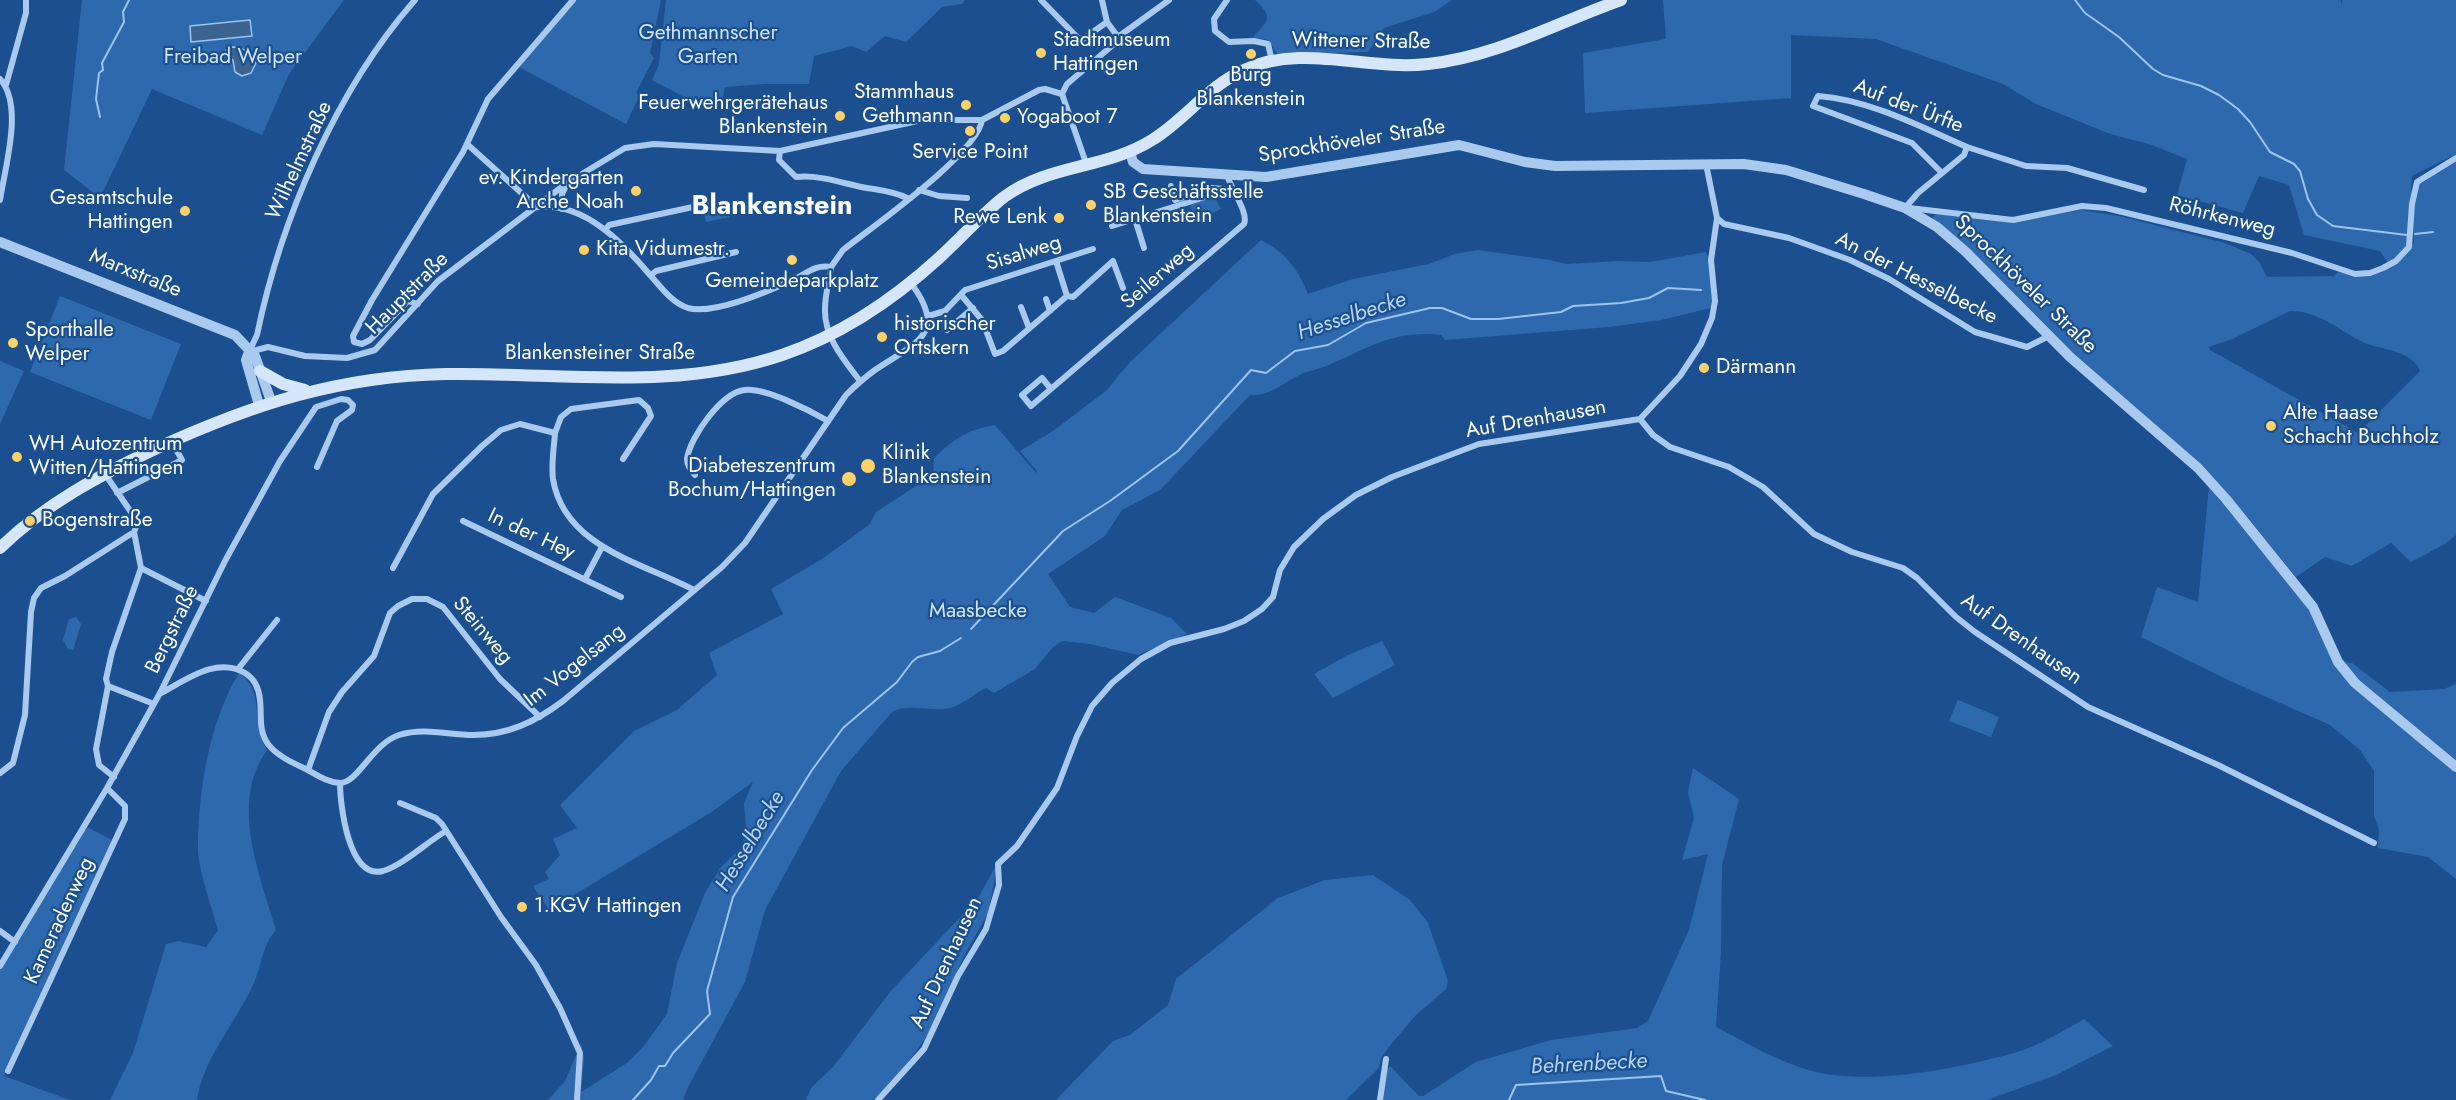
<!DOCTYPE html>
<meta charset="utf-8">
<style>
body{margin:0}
canvas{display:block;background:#1b4f8f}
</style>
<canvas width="2456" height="1100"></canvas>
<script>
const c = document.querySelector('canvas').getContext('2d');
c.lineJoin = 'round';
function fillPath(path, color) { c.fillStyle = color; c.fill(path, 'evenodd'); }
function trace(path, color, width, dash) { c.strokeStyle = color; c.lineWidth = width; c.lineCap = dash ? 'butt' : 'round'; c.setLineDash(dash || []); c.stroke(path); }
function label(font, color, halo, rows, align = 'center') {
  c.font = font + ' Jost,sans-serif'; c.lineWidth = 4.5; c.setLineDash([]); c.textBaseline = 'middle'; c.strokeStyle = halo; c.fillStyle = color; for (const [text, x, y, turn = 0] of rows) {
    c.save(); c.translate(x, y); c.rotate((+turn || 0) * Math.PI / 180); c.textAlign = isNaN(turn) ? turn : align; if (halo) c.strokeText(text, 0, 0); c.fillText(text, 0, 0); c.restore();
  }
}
fillPath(new Path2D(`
 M82 0H344L289 74 262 135 152 89 100 198 64 170Z
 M577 0H661L650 53 654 58 636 93 640 95 626 124 517 66Z
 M666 0H965L962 4 942 7 906 42 885 36 866 52 852 46 814 56 809 84H764L725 87 721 106 695 103 652 80 659 64Z
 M1255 0H1452L1434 12 1384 28 1368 52 1278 55 1268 40 1253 37C1266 22 1276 19 1255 0Z
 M1663 0H2340L2342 5V0H2456V154L2412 176 2408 244 2396 258 2388 263 2380 251 2304 235 2289 185 2259 176 2243 213 2177 195 2187 159 2152 145 2110 134 2036 104 2003 84 1876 39 1791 35V98L1585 113 1583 53 1666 39Z
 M2456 161V535L2445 544 2411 562 2391 543 2352 566 2325 557 2296 577 2231 497 2087 368 1932 218 1937 213 2013 222 2082 210 2119 216 2225 243 2251 254 2259 262 2267 277 2333 276 2330 280 2338 272C2372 280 2384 265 2411 248L2414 241 2412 211 2418 182ZM2290 311C2320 311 2338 330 2363 342 2380 350 2413 350 2420 371L2358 433 2210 350 2209 347 2232 339Z
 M1213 198 1216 200 1221 209 1195 221 1190 205Z
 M727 202 730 217 706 222 703 207Z
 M1261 240C1285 252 1298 269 1308 294L1353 279 1429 264 1455 254 1478 250 1550 260 1566 264 1618 261 1650 262 1706 252 1707 256 1713 255 1717 303 1711 308 1661 320 1609 327 1445 340 1441 335C1394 330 1371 347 1331 364 1321 369 1309 370 1300 375 1280 384 1271 396 1250 395L1160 490 1122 510 1105 536 1048 574 1070 607 1094 613 1115 597 1171 618 1187 634 1138 655 1090 644 1062 641 1053 647 1035 669 994 693 986 688C975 693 965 703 953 707 933 714 910 702 892 712L841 771 765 910 745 982 688 1087 683 1100H548L565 1081 581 1044 584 1058 581 1092 627 1063 644 1046 667 1014 677 963 705 893 720 868 742 847 746 828 744 803 753 782 710 813 549 910 533 886 549 879 545 872 560 855 553 839 577 828 560 805 634 731 677 710 717 675 709 653 783 614 771 589 822 559 869 525 876 512 933 475 934 458C955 438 967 430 995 425L1036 473 1037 471 1020 451 1053 431 1106 391 1130 362Z
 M60 296 181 344 151 420 30 372Z
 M0 361 24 371 0 424Z
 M2209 486 2309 609 2333 661 2352 663 2390 692 2444 689 2456 684V879L2428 857 2378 848 2379 830 2374 816V771L2360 750 2330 725 2228 680 2141 637 2157 587 2198 602Z
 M76 617 81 624 73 650 68 649 63 640 69 619Z
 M1382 641 1395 665 1333 698 1314 674 1346 656Z
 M239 673C267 693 249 721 267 750 229 803 260 875 276 930 260 949 263 964 253 985 236 1022 203 1059 197 1100H110L133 1053 166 944 179 941 206 947 218 930C212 907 199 873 198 850 198 792 209 722 239 673Z
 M1958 700 1999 717 1991 737 1949 721Z
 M1693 768 1739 799 1722 865 1721 951 1716 1027C1747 1043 1778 1062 1812 1071 1871 1086 1955 1069 2014 1053 2039 1046 2061 1032 2084 1019L2113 1046 2056 1075 1987 1100H1382L1386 1071 1390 1066 1419 1096H1423L1476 1062 1551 1040 1637 1028 1648 1021 1689 930 1708 854 1682 860 1694 818 1688 792Z
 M87 827 112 840 4 1076 70 1100H0V970Z
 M997 864 989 911 963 958 934 1026 906 1065 874 1100H806L811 1088 833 1067 890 992 978 898Z
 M1373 875 1410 900 1428 923 1448 981 1446 989 1415 1016 1388 1048 1381 1058 1379 1068 1346 1100H1056L1113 1041 1130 1035 1168 1005 1176 979 1278 898 1325 880Z`), '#2e69ad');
const water = new Path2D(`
 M250 20 252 36 191 42 190 26Z
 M233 47C244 48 253 52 256 63L251 73 242 76 235 72 233 60 225 53 227 48Z`);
fillPath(water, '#3c6290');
trace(water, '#9cc4f0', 1.5);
trace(new Path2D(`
 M2075 0 2085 13 2119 37 2153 69 2163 75 2201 86 2219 95 2238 109 2250 122 2270 152 2294 164 2300 171 2308 199 2317 215 2333 226 2407 235
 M100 117 96 99 99 73 103 70 102 63 124 22 123 12 129 0
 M2415 234 2433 232
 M971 629 1063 531 1110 501 1178 451 1251 370 1266 373 1295 351 1328 345 1366 323 1430 308H1442L1471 319H1498L1561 312 1573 306 1621 303 1649 298 1668 288 1701 290
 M633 1100 651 1080 659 1066H665L673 1053 710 1014 707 991 733 897 812 770 843 728 897 682 912 662 918 657 940 651 961 638
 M1509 1100 1516 1085 1661 1076 1666 1091 1705 1100`), '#9cc4f0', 2);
trace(new Path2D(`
 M1041 0 1078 38 1083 39 1107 22
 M1102 0 1107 22
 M1227 0 1214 19 1215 31 1229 42 1254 41 1268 44 1272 61
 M1107 22 1118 37
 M1118 37 1169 0
 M0 79C24 105 5 167 0 200
 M6 85 26 13V0
 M1062 94 1067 84 1114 44 1118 37
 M1062 94 1086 163
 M467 144 537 207
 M1967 147 2026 166 2067 168 2144 190
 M780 151 779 160 796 177C817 175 836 181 857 186 874 190 891 190 907 198
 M1706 164 1717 218 1724 224 1789 238 1850 260 1889 279 1975 332 2027 347 2049 336
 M1171 186 1175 200 1212 188 1224 189
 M919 190 939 196 967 198
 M537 207C584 202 622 242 650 275 661 287 672 303 688 308 713 315 769 291 793 280 806 274 815 264 831 267L843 250C872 227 978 153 982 120
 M1905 208 1918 193 1964 155 1967 147C1919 126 1870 100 1818 96L1813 106 1912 143 1942 173
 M1909 208 2013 220 2082 206 2106 208 2292 253 2355 274 2370 273 2383 268 2396 261 2409 247 2412 204 2417 182 2456 158
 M562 209V194L566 186
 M1135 219 1144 248
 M1112 226 1231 189
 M605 230 609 225 707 204
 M1056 261 1067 296
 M831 267C829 281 825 295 825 309 824 337 844 360 860 381
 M651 275 656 271 736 252
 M962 296 982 320 995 354 1003 351 1067 296 1073 297 1113 261 1123 288
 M1046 299 1050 311
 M418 304 408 301 370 340 362 344 354 342 353 336 372 300 463 152 488 99 573 0
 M1021 307 1029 328
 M928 316 945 311 965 290 1093 249
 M947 330 973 308
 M249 352 268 347 305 356 347 358 375 350 438 281 567 183 625 148 654 144 780 151 922 120H982L1039 90 1045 89 1062 94
 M249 352 257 335C281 219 336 90 415 0
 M1051 389 1042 378 1022 395 1031 406 1244 224C1249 213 1231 189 1227 175
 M1640 419 1653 435 1670 447 1729 467 1763 487 1814 534 1852 552 1903 568 1917 578 1956 617 1975 632 2088 707 2218 765 2374 843
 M555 433 561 417 571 409 639 400 648 408 651 416 623 459
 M695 475C691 470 687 466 687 459 690 437 722 392 745 390 766 388 809 410 828 421
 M117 493 182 460 172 442
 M463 521 621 597
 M141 568 206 601
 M393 568 433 494 482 446 501 430 520 424 555 433C554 448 551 464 553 479 564 547 643 563 694 590
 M585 579 602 547
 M238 669 277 620
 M108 686 154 704
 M161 693C186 680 217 656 245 673 255 679 259 688 260 700 262 715 258 730 268 744 277 756 293 763 306 769 317 775 327 782 340 783
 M308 770 329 712 342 692 374 656 390 613 398 606 412 599H427L443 607 500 679 540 717
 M0 773 13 763 25 715 31 612 34 598 41 588 65 576 134 532 136 527 133 515 105 474
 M114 777 99 765 96 749 108 686 106 679 112 652 141 568 134 532
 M400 803 436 818 442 824 501 917 536 965 560 1008 580 1053 577 1100
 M446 831C427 842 403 865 383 871 348 880 340 803 340 783 358 783 372 744 399 735 424 727 448 735 473 735 508 735 535 722 563 701L722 567 745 543 846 395C855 386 864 378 875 370 915 343 950 334 910 282
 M0 931 15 942
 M0 966 107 788 160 693 225 561 280 461 316 407 341 399 348 400 353 405 352 410 337 421 317 467
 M8 1071 125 819V806L107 788
 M878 1100 924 1049 958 976 986 929 999 885 998 864 1017 846 1057 788 1077 736 1092 706 1112 683 1141 659 1170 643 1224 629 1244 621 1262 609 1273 597 1280 570 1294 547 1323 519 1356 495 1392 477 1479 444 1640 419 1680 376 1701 344 1712 318 1715 301 1711 260 1717 218
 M1380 1100 1386 1059`), '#a9c9ee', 6);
trace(new Path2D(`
 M1130 152 1133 162 1143 169 1266 177 1459 145 1525 162 1555 166 1744 164 1786 170 1864 194 1905 208 1937 227 1966 252 2070 357 2198 468 2226 499 2313 607 2338 662 2355 683 2456 767
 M0 242 235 335 255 356 271 401
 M249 352 246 360 259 405`), '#a9c9ee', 10);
trace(new Path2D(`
 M260 371 283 384 305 390
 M0 548C45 504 100 475 157 448 253 404 340 376 446 374 558 372 673 392 782 355 841 335 893 300 939 258 961 238 981 215 1004 197 1049 164 1106 169 1152 140 1185 120 1208 86 1244 70 1302 43 1367 71 1428 64 1496 57 1558 22 1621 0`), '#d6e6fa', 12);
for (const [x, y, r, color] of [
 [1041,53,6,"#ffd166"],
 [1251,54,6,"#ffd166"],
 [966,105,6,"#ffd166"],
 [840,116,6,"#ffd166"],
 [1005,118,6,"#ffd166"],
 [970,131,6,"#ffd166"],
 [636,191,6,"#ffd166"],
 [1091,205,6,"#ffd166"],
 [185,211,6,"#ffd166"],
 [1059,218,6,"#ffd166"],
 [584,250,6,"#ffd166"],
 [792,260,6,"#ffd166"],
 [882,337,6,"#ffd166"],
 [13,343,6,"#ffd166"],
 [1704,368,6,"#ffd166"],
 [2271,426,6,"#ffd166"],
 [17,457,6,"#ffd166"],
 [868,466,8,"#ffd166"],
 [849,479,8,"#ffd166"],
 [30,521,6,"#ffd166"],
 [522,907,6,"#ffd166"]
]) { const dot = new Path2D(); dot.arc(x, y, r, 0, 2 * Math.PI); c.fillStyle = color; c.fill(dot); trace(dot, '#1b4f8f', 2); }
label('21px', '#cfe3fa', '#1b4f8f', [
 ["Gethmannscher",708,34],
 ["Garten",708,58],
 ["Freibad Welper",233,58],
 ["Maasbecke",978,612]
]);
label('21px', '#fff', '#1b4f8f', [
 ["Stadtmuseum",1053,41],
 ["Hattingen",1053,65],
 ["Burg",1251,76,"center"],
 ["Blankenstein",1251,100,"center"],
 ["Stammhaus",954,93,"right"],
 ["Gethmann",954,117,"right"],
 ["Feuerwehrgerätehaus",828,104,"right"],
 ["Blankenstein",828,128,"right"],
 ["Yogaboot 7",1017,118],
 ["Service Point",970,153,"center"],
 ["ev. Kindergarten",624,179,"right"],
 ["Arche Noah",624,203,"right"],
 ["SB Geschäftsstelle",1103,193],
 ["Blankenstein",1103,217],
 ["Gesamtschule",173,199,"right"],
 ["Hattingen",173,223,"right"],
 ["Rewe Lenk",1047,218,"right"],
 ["Kita Vidumestr.",596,250],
 ["Gemeindeparkplatz",792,282,"center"],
 ["historischer",894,325],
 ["Ortskern",894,349],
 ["Sporthalle",25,331],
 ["Welper",25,355],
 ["Därmann",1716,368],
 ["Alte Haase",2283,414],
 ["Schacht Buchholz",2283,438],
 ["WH Autozentrum",29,445],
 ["Witten/Hattingen",29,469],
 ["Klinik",882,454],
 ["Blankenstein",882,478],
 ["Diabeteszentrum",836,467,"right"],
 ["Bochum/Hattingen",836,491,"right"],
 ["Bogenstraße",42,521],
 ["1.KGV Hattingen",534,907]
], 'left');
label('21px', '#fff', '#1b4f8f', [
 ["Wittener Straße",1361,42,1],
 ["Auf der Ürfte",1908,107,21],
 ["Sprockhöveler Straße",1352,142,-9],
 ["Wilhelmstraße",300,161,-65],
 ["Röhrkenweg",2222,218,14],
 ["Sisalweg",1024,254,-17],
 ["Marxstraße",135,274,22],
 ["Seilerweg",1158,277,-41],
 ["An der Hesselbecke",1916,279,27],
 ["Sprockhöveler Straße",2025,285,44],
 ["Hauptstraße",408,294,-45],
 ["Blankensteiner Straße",600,354],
 ["Auf Drenhausen",1536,420,-10],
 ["In der Hey",531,535,25],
 ["Bergstraße",173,630,-64],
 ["Steinweg",482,631,50],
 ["Auf Drenhausen",2021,640,35],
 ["Im Vogelsang",575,666,-38],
 ["Kameradenweg",60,921,-65],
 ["Auf Drenhausen",947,963,-65]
]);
label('italic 22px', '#b5d3f5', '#1b4f8f', [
 ["Hesselbecke",1352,317,-18],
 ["Hesselbecke",751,842,-59],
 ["Behrenbecke",1589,1065,-3]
]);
label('bold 27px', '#fff', '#1b4f8f', [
 ["Blankenstein",772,207]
]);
</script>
